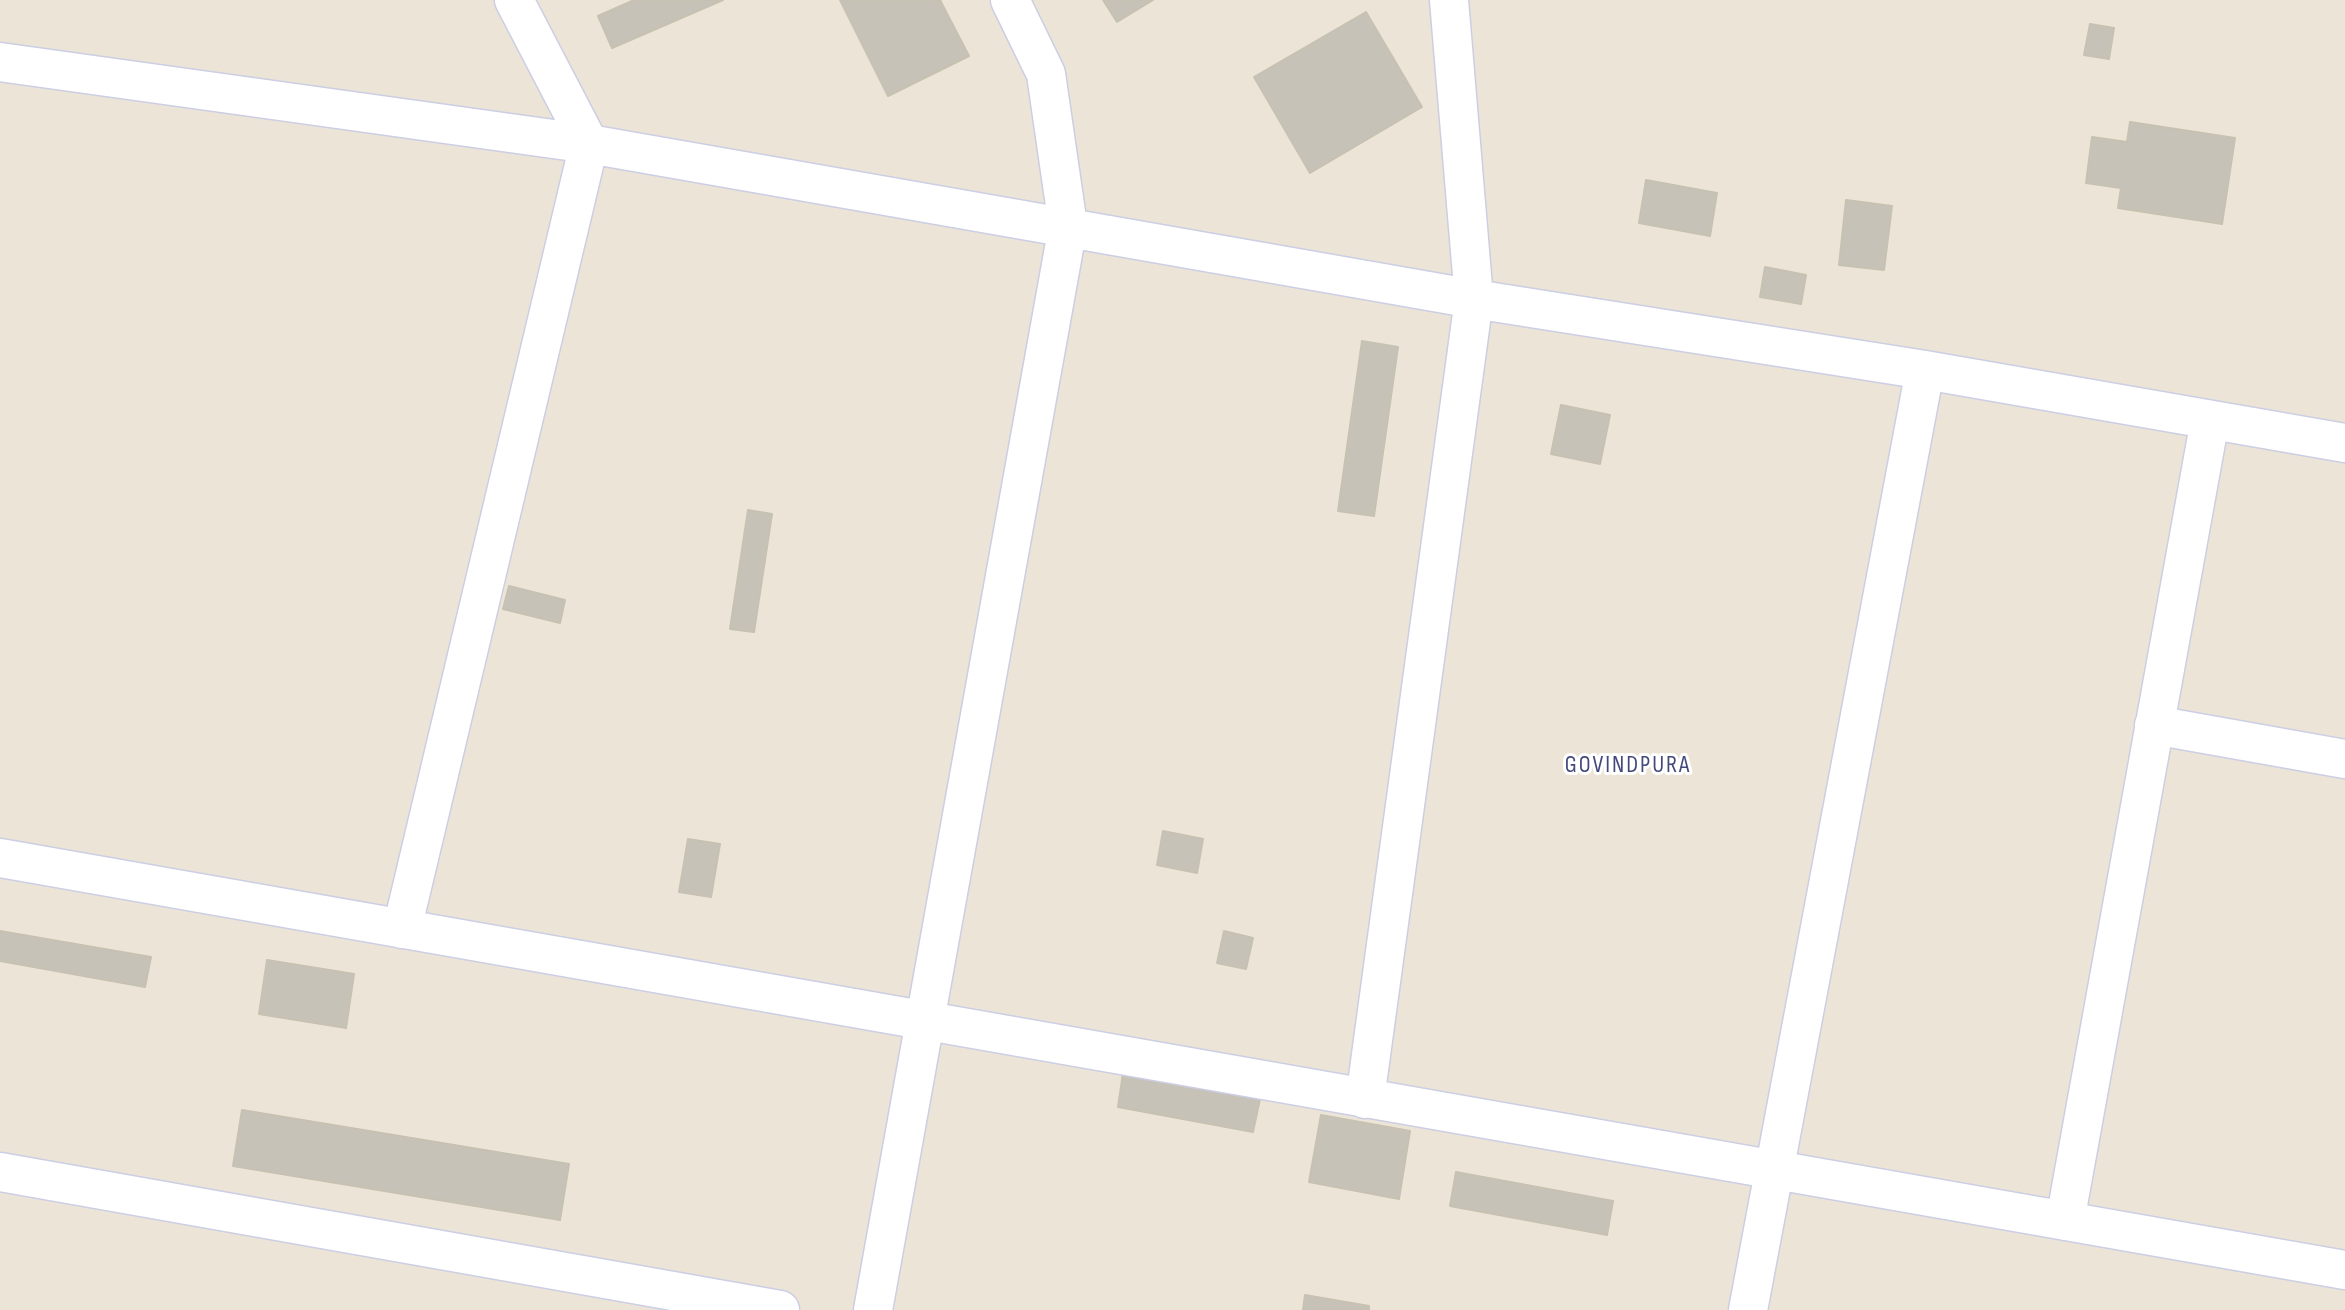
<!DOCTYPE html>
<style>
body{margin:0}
canvas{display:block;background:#ece5d7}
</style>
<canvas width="2345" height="1310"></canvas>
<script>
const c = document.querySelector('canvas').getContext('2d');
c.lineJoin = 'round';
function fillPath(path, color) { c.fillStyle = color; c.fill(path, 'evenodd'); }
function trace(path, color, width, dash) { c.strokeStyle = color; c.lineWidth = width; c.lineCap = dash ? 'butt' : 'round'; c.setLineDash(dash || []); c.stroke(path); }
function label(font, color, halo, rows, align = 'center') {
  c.font = font + ' "Sofia Sans Condensed",sans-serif'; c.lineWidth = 6; c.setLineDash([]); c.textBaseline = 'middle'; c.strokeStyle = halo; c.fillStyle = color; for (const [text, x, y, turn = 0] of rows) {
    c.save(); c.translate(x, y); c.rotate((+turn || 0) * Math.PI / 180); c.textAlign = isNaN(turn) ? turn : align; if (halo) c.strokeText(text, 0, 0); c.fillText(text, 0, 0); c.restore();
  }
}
const building = new Path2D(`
 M634 0H723L612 48 598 16Z
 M840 0H940L969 56 888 96Z
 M1103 0H1153L1117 22Z
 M1366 12 1422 107 1310 173 1254 77Z
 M2090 24 2114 28 2109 59 2084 55Z
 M2130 122 2235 138 2222 224 2118 208 2121 188 2086 183 2092 137 2127 142Z
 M1646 180 1717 193 1710 236 1639 223Z
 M1846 200 1892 206 1884 270 1839 265Z
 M1765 267 1806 275 1801 304 1760 297Z
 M1362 341 1398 347 1374 516 1338 511Z
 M1561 405 1610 415 1600 464 1551 454Z
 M748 510 772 514 754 632 730 629Z
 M509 586 565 600 560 623 503 609Z
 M1163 831 1203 839 1197 873 1157 865Z
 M688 839 720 844 711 897 679 892Z
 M0 931 151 957 145 987 0 961Z
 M1224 931 1253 938 1246 969 1217 963Z
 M267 960 354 974 346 1028 259 1014Z
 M1123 1073 1260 1099 1253 1132 1118 1107Z
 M242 1110 569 1164 560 1220 233 1166Z
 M1321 1115 1410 1131 1399 1199 1309 1182Z
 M1456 1172 1613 1201 1607 1235 1450 1206Z
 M1305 1295 1369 1306V1310H1303Z`);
fillPath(building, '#c7c2b7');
trace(building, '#c7c1b1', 2);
const minor = new Path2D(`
 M0 62 589 144 1474 299 1925 370 2345 443
 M2154 725 2345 759
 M0 858 2345 1270
 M402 929 589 144 514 0
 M1365 1099 1474 299 1449 0
 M0 1172 780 1310
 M2065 1221 2210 420
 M873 1310 1068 226 1046 74 1010 0
 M1748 1310 1925 370`);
trace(minor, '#cccee3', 41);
trace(minor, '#fff', 38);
c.letterSpacing = '2px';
label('24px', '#44497d', '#fff', [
 ["GOVINDPURA",1628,766]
]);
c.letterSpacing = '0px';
</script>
